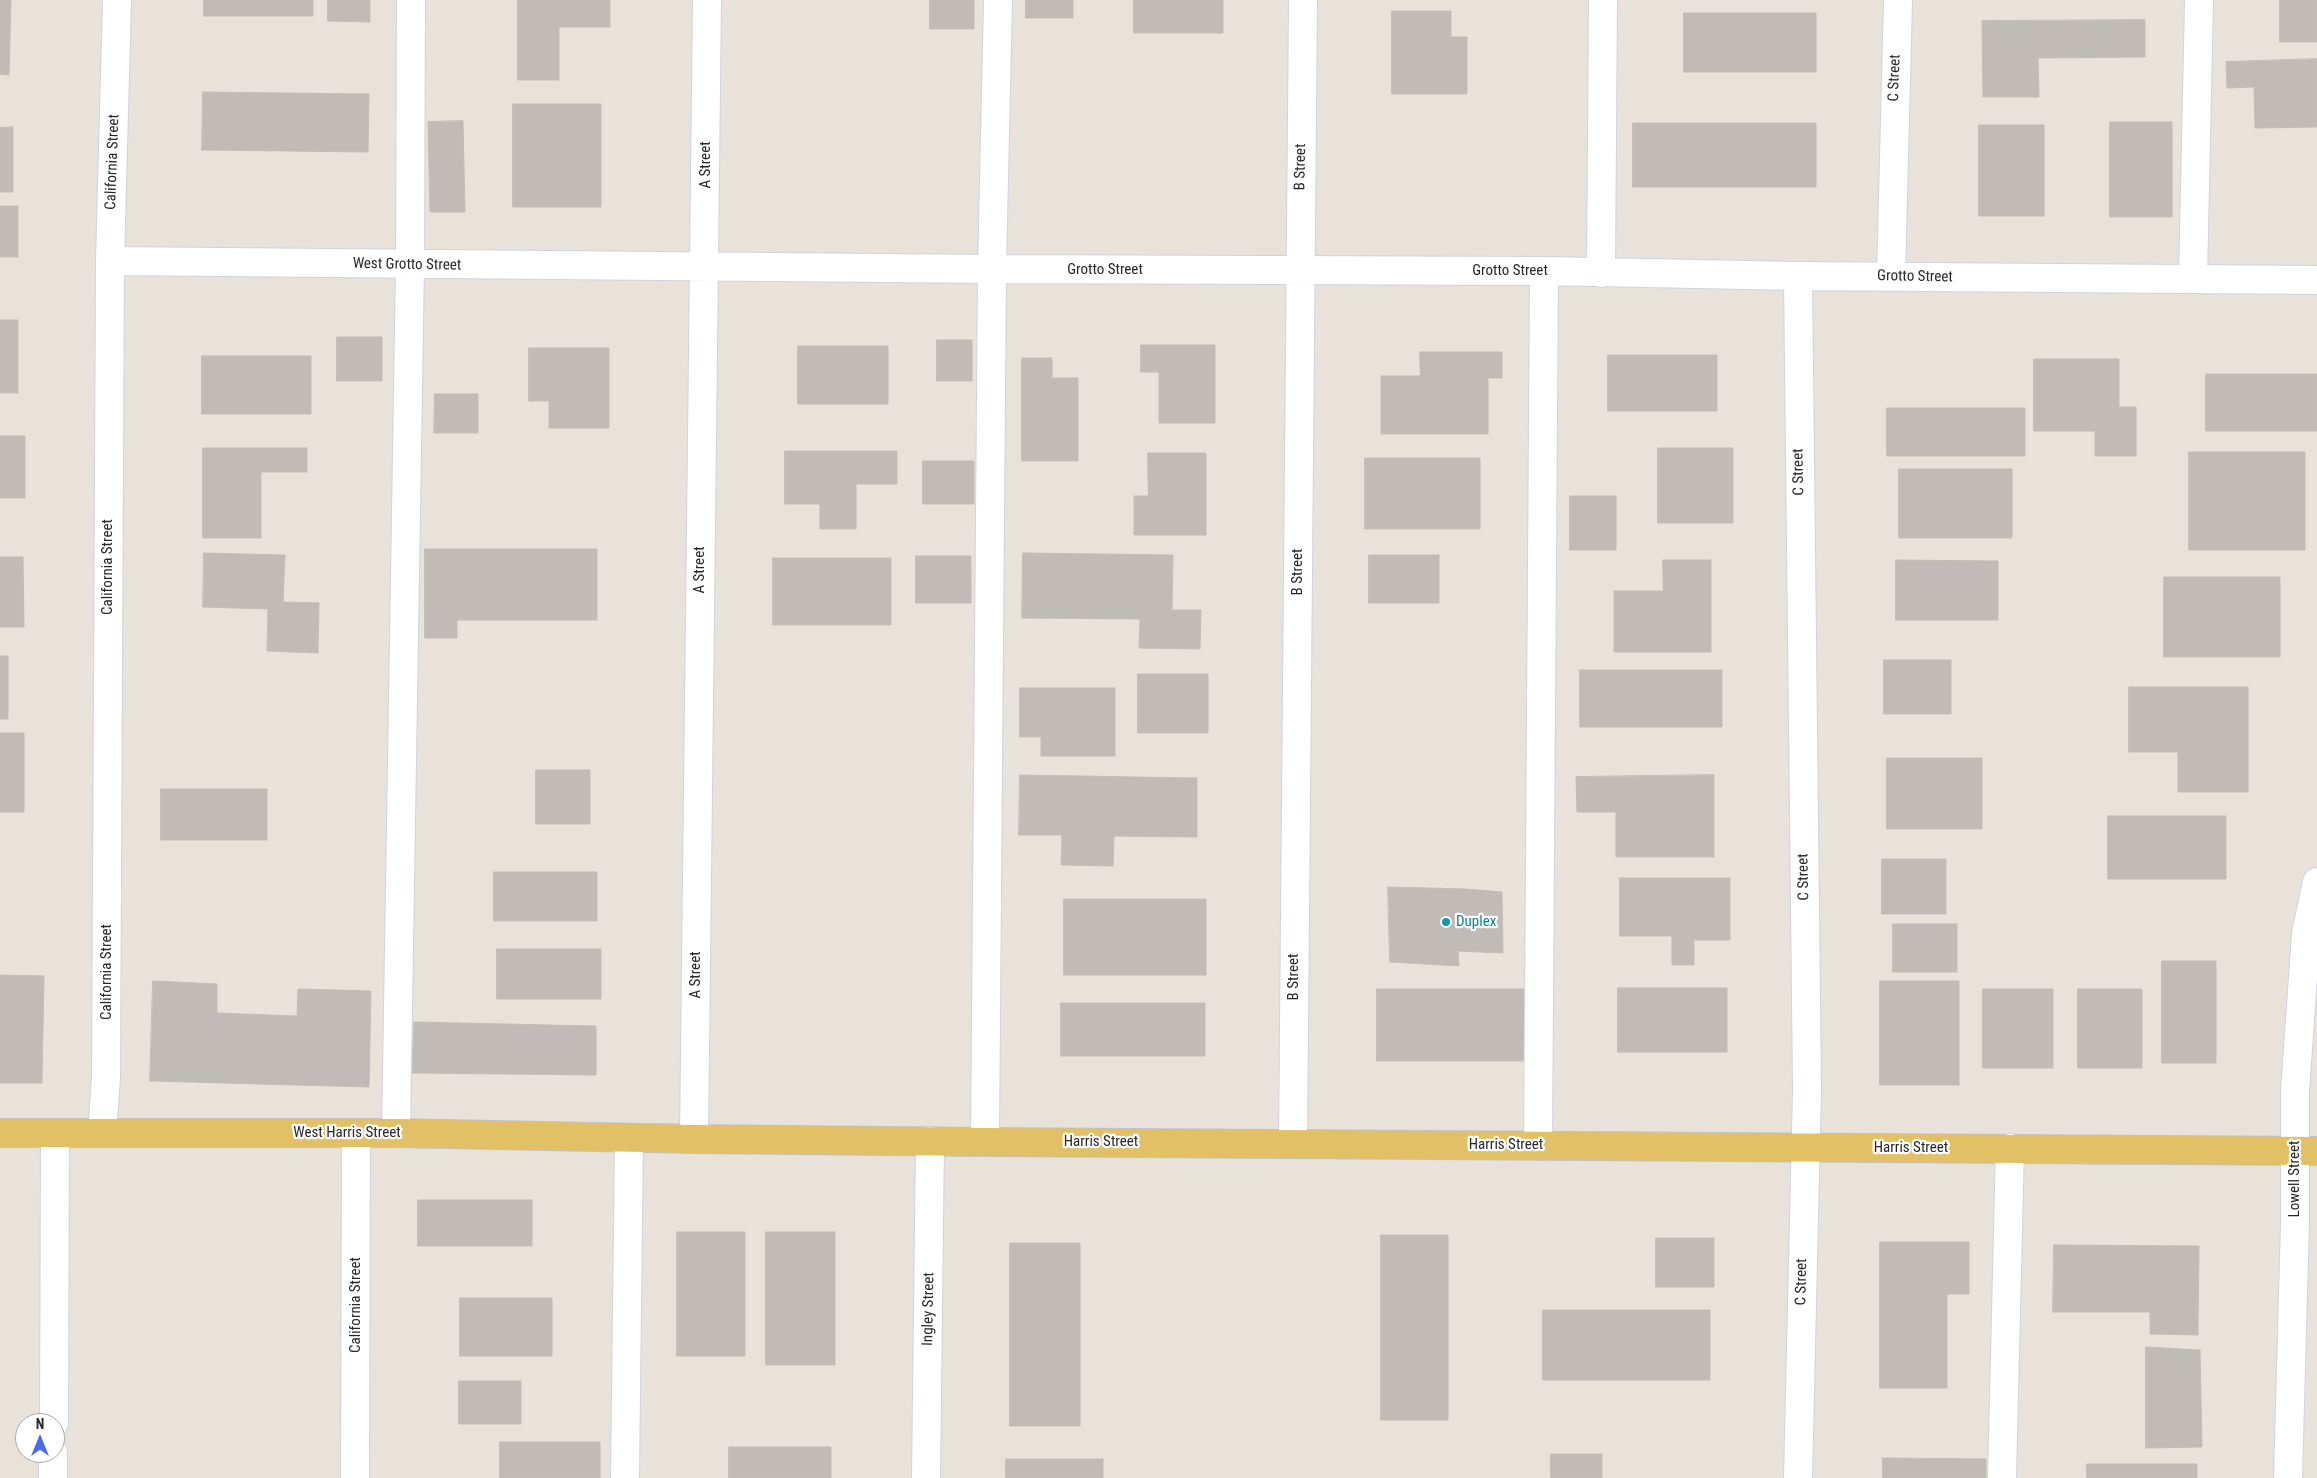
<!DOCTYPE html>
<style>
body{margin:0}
#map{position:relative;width:2317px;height:1478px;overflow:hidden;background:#e8e2da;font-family:"Roboto Condensed",sans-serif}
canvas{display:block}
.north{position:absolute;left:15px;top:1413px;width:50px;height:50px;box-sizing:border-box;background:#fff;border:1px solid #a9a9a9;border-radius:50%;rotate:0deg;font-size:14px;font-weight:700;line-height:20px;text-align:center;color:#272727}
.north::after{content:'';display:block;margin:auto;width:18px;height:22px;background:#486ce7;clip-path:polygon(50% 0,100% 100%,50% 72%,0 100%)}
</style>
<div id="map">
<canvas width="2317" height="1478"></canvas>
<div class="north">N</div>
</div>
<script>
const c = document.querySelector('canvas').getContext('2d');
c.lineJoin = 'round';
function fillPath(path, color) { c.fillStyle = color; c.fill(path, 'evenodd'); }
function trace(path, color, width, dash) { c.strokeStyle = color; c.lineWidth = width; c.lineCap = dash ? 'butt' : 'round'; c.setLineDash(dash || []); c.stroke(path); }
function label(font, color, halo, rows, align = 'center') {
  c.font = font + ' "Roboto Condensed",sans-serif'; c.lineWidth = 4.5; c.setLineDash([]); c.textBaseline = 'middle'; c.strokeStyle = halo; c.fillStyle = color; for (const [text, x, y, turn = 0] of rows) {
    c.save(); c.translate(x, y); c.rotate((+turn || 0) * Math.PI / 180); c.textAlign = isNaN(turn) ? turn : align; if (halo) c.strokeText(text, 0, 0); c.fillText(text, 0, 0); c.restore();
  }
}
const building = new Path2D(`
 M0 0H11L9 75 0 74Z
 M204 0H313V16H204Z
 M328 0H370V22L328 21Z
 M518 0H610V27H559V80H518Z
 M930 0H974V29H930Z
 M1026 0H1073V18H1026Z
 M1134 0H1223V33H1134Z
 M2280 0H2317V42H2280Z
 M1392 11H1451V37H1467V94H1392Z
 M1684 13H1816V72H1684Z
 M2145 20V57L2038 58 2039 97H1983L1982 21Z
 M2317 59V127L2255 128 2254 87 2227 88 2226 62Z
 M203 92 369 94 368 152 202 150Z
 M513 104H601V207H513Z
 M463 121 465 212H430L428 122Z
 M2110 122H2172V217H2110Z
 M1633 123H1816V187H1633Z
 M1979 125H2044V216H1979Z
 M13 127V192H0V128Z
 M0 206H18V257H0Z
 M0 320H18V393H0Z
 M337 337H382V381H337Z
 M937 340H972V381H937Z
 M1141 345H1215V423H1159V372H1141Z
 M798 346H888V404H798Z
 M529 348H609V428H549V401H529Z
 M1420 352H1502V378H1488V434H1381V376H1420Z
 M1608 355H1717V411H1608Z
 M202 356H311V414H202Z
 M1022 358H1052V378H1078V461H1022Z
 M2034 359H2119V407H2136V456H2095V431H2034Z
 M2206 374H2317V431H2206Z
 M435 394H478V433H434Z
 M1887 408H2025V456H1887Z
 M0 436H25V498H0Z
 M203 448H307V472H261V538H203Z
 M1658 448H1733V523H1658Z
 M785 451H897V484H856V529H820V504H785Z
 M2189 452H2305V550H2189Z
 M1148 453H1206V535H1134V496H1148Z
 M1365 458H1480V529H1365Z
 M923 461H974V504H923Z
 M1899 469H2012V538H1899Z
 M1570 496H1616V550H1570Z
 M425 549H597V620H457V638H425Z
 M204 553 285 555 283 602 319 603 318 653 267 651 268 609 203 607Z
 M1023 553 1173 555 1172 610H1201L1200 649 1139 648 1140 619 1022 618Z
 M1369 555H1439V603H1369Z
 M916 556H971V603H916Z
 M0 557H23L24 627H0Z
 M773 558H891V625H773Z
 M1663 560H1711V652H1614V591H1663Z
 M1896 560 1998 561V620H1896Z
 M2164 577H2280V657H2164Z
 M0 656H8V719H0Z
 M1884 660H1951V714H1884Z
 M1580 670H1722V727H1580Z
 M1138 674H1208V733H1138Z
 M2129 687H2248V792H2178V752H2129Z
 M1020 688H1115V756H1041V737H1020Z
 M0 733H24V812H0Z
 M1887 758H1982V829H1887Z
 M536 770H590V824H536Z
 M1020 775 1197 778V837L1114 836 1113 866 1061 865 1062 835H1019Z
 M1714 775V857H1616V812H1577L1576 777Z
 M161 789H267V840H161Z
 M2108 816H2226V879H2108Z
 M1882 859H1946V914H1882Z
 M494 872H597V921H494Z
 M1620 878H1730V940H1694V965H1672V936H1620Z
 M1388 887 1465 889 1502 892 1503 953 1458 951 1459 966 1390 962Z
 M1064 899H1206V975H1064Z
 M1893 924H1957V972H1893Z
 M497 949H601V999H497Z
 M2162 961H2216V1063H2162Z
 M0 975 44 976 42 1083H0Z
 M153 981 217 984V1013L297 1016 298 989 371 991 369 1087 150 1081Z
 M1880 981H1959V1085H1880Z
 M1618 988H1727V1052H1618Z
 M1377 989H1524V1061H1377Z
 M1983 989H2053V1068H1983Z
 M2078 989H2142V1068H2078Z
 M1061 1003H1205V1056H1061Z
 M414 1022 596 1026V1075L412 1073Z
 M418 1200H532V1246H418Z
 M677 1232H745V1356H677Z
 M766 1232H835V1365H766Z
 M1381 1235H1448V1420H1381Z
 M1656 1238H1714V1287H1656Z
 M1880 1242H1969V1294H1947V1388H1880Z
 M1010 1243H1080V1426H1010Z
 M2054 1245 2199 1246 2198 1335 2150 1334V1312H2053Z
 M460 1298H552V1356H460Z
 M1543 1310H1710V1380H1543Z
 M2146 1347 2200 1350 2202 1447 2146 1448Z
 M459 1381H521V1424H459Z
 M500 1442H600V1478H500Z
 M729 1447H831V1478H729Z
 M1551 1454H1602V1478H1551Z
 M1883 1458 1986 1459V1478H1883Z
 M1006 1459H1103V1478H1006Z
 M2087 1464H2197V1478H2087Z`);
fillPath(building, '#c1bbb7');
trace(building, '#c3bdb4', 1);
const minor = new Path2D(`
 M110 261 992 269 1544 271 1798 276 2317 280
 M1601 273 1603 0
 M1798 276 1807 1089 1798 1478
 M1891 276 1898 0
 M2193 279 2199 0
 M102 1133 106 1078 110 261 117 0
 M396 1133 410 265 411 0
 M694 1139 707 0
 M985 1142 992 269 998 0
 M1293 1143 1303 0
 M1538 1145 1544 271
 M54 1423 55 1133
 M53 1478V1453
 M355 1478 356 1133
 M625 1478 629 1138
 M926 1478 930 1141
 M2002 1478 2010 1148
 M2288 1478 2295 1222V1091L2306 934 2317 882`);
const major = new Path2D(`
 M0 1133H396L694 1139 985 1142 2317 1151`);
trace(minor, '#cfd3df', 30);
trace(major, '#c3c3c3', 30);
trace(minor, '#fff', 28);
trace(major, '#e1c066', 28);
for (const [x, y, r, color] of [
 [1446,922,5,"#0f9aa8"]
]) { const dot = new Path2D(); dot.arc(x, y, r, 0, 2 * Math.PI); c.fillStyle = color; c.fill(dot); trace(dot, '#fff', 2); }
label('15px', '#272727', '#fff', [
 ["C Street",1895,78,-88],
 ["California Street",113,162,-88],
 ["A Street",706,165,-90],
 ["B Street",1301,167,-89],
 ["West Grotto Street",407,265,1],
 ["Grotto Street",1105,270],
 ["Grotto Street",1510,271],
 ["Grotto Street",1915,277,1],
 ["C Street",1799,472,-91],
 ["California Street",108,567,-90],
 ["A Street",700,570,-90],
 ["B Street",1298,572,-90],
 ["C Street",1804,877,-91],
 ["California Street",107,972,-90],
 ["A Street",696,975,-90],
 ["B Street",1294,977,-90],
 ["West Harris Street",347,1133],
 ["Harris Street",1101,1142],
 ["Harris Street",1506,1145],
 ["Harris Street",1911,1148],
 ["Lowell Street",2295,1179,-90],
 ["C Street",1802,1282,-89],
 ["California Street",356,1305,-90],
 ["Ingley Street",929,1309,-89]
]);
label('15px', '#0d838f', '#fff', [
 ["Duplex",1456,922]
], 'left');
</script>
